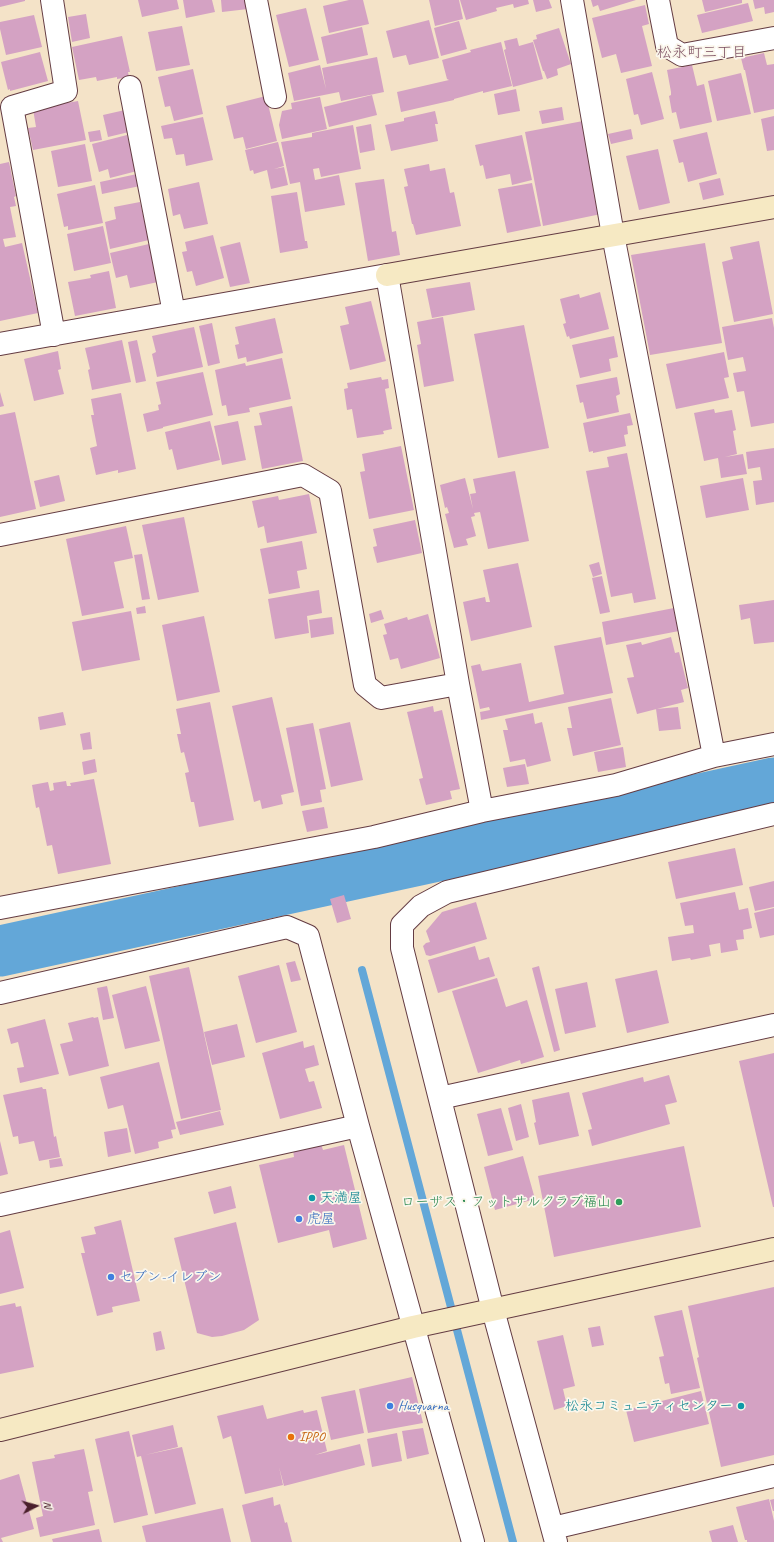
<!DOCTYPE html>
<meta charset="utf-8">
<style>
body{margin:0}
#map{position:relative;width:774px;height:1542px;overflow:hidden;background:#f4e3c8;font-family:Caveat,sans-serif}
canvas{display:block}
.north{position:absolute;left:16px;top:1486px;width:40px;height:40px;-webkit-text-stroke:3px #fbf7ec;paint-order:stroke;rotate:84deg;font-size:11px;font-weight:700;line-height:16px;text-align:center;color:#4a1f2b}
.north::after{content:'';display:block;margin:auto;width:14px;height:18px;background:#4a1f2b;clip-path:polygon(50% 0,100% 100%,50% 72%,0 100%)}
</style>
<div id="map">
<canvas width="774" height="1542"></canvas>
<div class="north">N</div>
</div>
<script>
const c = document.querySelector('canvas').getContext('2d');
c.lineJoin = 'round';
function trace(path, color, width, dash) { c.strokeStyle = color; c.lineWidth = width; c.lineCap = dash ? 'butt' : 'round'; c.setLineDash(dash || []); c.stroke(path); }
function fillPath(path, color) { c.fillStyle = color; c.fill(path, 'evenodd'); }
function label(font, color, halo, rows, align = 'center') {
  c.font = font + ' Caveat,"Klee One",sans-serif'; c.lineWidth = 3.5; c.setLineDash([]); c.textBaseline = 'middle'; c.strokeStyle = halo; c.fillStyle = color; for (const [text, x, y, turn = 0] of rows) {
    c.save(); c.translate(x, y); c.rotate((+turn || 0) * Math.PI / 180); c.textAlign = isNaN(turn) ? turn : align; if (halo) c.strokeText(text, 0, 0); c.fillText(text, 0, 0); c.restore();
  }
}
trace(new Path2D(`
 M362 970 513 1542`), '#63a7d8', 8);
trace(new Path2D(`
 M0 951 774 783`), '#63a7d8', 51);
fillPath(new Path2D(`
 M0 0H25V1L0 7Z
 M138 0H177L179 9 142 17Z
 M183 0H212L215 12 186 18Z
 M221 0H247L248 9 222 12Z
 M349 0H363L369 24 329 33 323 6Z
 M429 0H459L463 19 435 26Z
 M460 0H494L496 7 494 0H528L529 4 514 8 513 4 496 8 497 11 466 20Z
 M533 0H549L552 8 536 12Z
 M591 0H636L600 11 598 5 593 7Z
 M702 0H742V3L705 12Z
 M753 0H774V12L765 14 764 7 755 9Z
 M748 3 753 21 702 33 697 15Z
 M645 5 649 24 642 26 652 66 621 73 616 54 602 58 592 18Z
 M306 8 319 60 289 67 276 15Z
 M86 14 90 38 72 42 68 17Z
 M34 15 42 47 6 55 0 29V22Z
 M429 20 439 58 409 65 406 55 393 58 386 31Z
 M459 21 467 49 441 56 434 28Z
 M182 26 190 65 156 71 148 32Z
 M362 27 368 55 327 64 321 37Z
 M559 28 571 64 557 69 558 75 547 79 544 71H543L533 40 537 39 536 35Z
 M122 36 130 72H128L129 77 117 79V77L97 81 96 77 79 80 72 47Z
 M517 38 519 46 533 42 543 79 513 87 504 50 506 49 504 41Z
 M501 42 512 86 483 93V91L454 99V100L401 112 397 92 449 80 447 79 442 60 471 52 470 50Z
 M40 52 48 81 10 91V89L8 90 1 62Z
 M764 53 767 65 774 64V109L754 113 745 70H744L741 58Z
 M377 57 384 92 341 101 339 92 294 101 288 73 320 65 326 89 322 68Z
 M692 65 697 86 704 84 712 122 680 129 676 112 672 113 669 96 671 95V92L667 70Z
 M193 69 203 114 174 121 170 106 165 107 158 77Z
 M652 72 664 119 641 125 638 114 634 115 626 79Z
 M741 73 751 114 717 121 708 81Z
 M516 89 520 111 498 115 494 94Z
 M372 95 377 115 329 127 324 107Z
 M266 96 277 141 246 149 243 137 234 139 226 106Z
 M320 97 327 129 282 139 279 125 282 111 292 109 291 103Z
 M78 101 86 140 33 150 28 128 36 127 33 109Z
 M562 107 564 120 542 124 539 111Z
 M125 110 129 132 108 137 103 115Z
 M435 111 438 124H435L438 141 391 151 385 125 404 121V118Z
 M774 116V150L767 151 761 119Z
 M203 117 213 160 186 166 184 154 176 155 172 138 164 139 161 126Z
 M583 121 601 214 543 226 525 132Z
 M371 124 375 150 360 153 356 127Z
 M353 125 361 169 321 177 319 168 313 169 315 180 339 175 345 205 305 212 300 182 290 184 281 142 312 137V133Z
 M631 129 633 139 611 144 608 134Z
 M100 130 102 140 90 142 88 132Z
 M707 132 717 174 688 182 683 162 679 163 673 140Z
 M127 135 137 171 110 178 108 169 99 172 92 144Z
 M522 135 532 180 512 185 510 174 486 179 483 165 480 166 475 145Z
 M278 142 284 166 274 169 284 167 288 185 271 189 267 170 254 174 253 170 250 171 245 150Z
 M85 144 92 181 58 187 51 151Z
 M658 149 670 203 639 210 626 156Z
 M9 162 16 196 14 197 16 206 10 207 16 237 3 239 5 247 22 243 38 313 0 321V164Z
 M429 164 430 171 445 168 450 193 454 192 461 226 416 235 413 224H412L404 187 408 186 404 169Z
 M137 174 140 186 102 194 100 182Z
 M720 178 724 195 703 200 699 183Z
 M384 179 392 232 396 231 400 255 368 261 355 183Z
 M199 182 208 224 184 229 180 214 173 216 168 189Z
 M532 183 541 226 507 233 498 189Z
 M95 185 103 223 68 230V226L64 227 57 194Z
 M297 192 305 241H307L308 248 280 253 271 196Z
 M140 202 149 240 110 249 105 222 116 219 114 207Z
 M103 226 111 263 74 271 67 234Z
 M213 235 224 278 196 286 192 271 187 272 182 252 187 251 185 242Z
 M759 241 773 314 734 322 722 262 733 259 730 247Z
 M240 242 250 283 230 287 220 247Z
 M705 243 722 343 650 355 631 255Z
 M149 244 158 282 130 288 127 275 116 278 110 253Z
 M109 271 116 308 75 316 68 282 91 278 90 275Z
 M470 282 475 310 432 318 426 289Z
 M600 292 609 329 570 339 569 336 567 337 563 324 566 323 560 299 579 294 580 298Z
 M371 301 386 361 350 370 340 326 349 324 345 307Z
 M443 317 454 381 424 387 417 345 421 344 417 322Z
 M275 318 283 353 247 362 246 357 238 359 235 345 239 344 235 327Z
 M772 318 774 328V423L751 427 744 391 737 392 733 373 746 371 743 357 728 360 722 327Z
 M212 323 220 363 208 366 199 326Z
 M524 325 549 448 498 458 474 334Z
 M194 327 203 367 157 377 152 354 156 352 152 336Z
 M614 336 618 357 609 359 611 371 580 378 572 345Z
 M122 340 131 382 92 390 88 370 90 369 85 348Z
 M137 340 146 381 136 383 128 342Z
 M58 351 61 369 58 370 64 394 34 401 24 359Z
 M724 352 729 377 724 378 729 398 676 409 666 364Z
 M282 358 291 399 249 408 250 412 228 416 226 405 222 406 215 370 245 363 246 366Z
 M203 372 213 415 163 427V428L147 432 143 414 159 410 158 405 161 404 156 382Z
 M381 377 382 380 388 379 389 388 385 389 392 429 383 431 384 434 357 438 352 409 347 410 344 389 348 388 347 383Z
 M617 377 620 394 616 396 619 412 587 419 583 402 580 403 576 385Z
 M0 392 4 406 0 407Z
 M121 393 136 469 118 473V470L96 475 90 448 97 446 91 415H94L91 399Z
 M292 406 303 461 262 469 254 426 262 425 259 413Z
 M714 409 715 413 732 410 736 430 733 431 737 454 725 457 743 454 747 474 721 478 718 458 704 461 694 413Z
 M15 412 36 509 0 517V415Z
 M630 413 633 425 627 426 628 434 624 435 626 446 593 453V451L589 452 583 423Z
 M210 421 220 460 177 470 172 449 169 450 165 432Z
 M238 421 246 460 222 465 214 426Z
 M401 446 414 510 369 519 360 472 365 471 362 454Z
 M774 448V502L756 505 753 481 762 480 760 467 748 469 746 452Z
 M627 453 656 599 634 603 632 593 611 597 586 471 609 467 607 457Z
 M515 471 529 541 488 549 480 512 474 513 475 516 471 517 476 536 466 539 468 545 454 548 445 514 449 513 447 507 445 508 440 485 465 478 473 509 470 494 476 493 473 479Z
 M59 475 65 501 40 507 34 481Z
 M743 478 749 510 706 518 700 486Z
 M309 494 317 533 267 543 264 526 258 528 252 501 278 496 279 500Z
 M184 517 199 592 158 600 142 525Z
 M415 520 422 553 377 563 373 547 377 546 373 529Z
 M126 526 133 558 114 562 124 608 82 616 66 539Z
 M302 541 307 569 297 571 300 588 269 594 260 549Z
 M142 554 150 599 142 600 134 555Z
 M599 562 602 574 593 577 589 565Z
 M518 563 532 627 471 641 463 602 485 597 486 602H490L483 570Z
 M602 576 610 612 600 614 592 578Z
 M319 590 322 613 307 616 309 633 275 639 268 599Z
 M774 600V642L754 644 750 618 741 620 739 605Z
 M145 606 146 613 137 614 136 608Z
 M674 608 679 631 606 645 602 622Z
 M381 610 384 619 371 623 369 614Z
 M131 611 140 660 82 671 72 622Z
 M428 614 440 658 401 669 398 658 390 660 383 635 387 634 384 624 407 617 408 620Z
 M204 616 220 692 177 701 162 625Z
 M332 617 334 634 311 638 309 620Z
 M601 637 613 693 481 720 480 712 490 710 489 707 480 709 471 666 480 664 482 671 521 663 529 702 564 694 554 646Z
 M671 637 675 653 679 652 688 688 681 690 684 702 637 714 627 678 634 677 626 645 641 642 642 645Z
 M272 697 294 792 281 795 283 804 262 809 260 800 254 802 232 706Z
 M611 698 621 745 573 756 567 728H572L568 707Z
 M210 702 234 820 199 827 194 802H191L185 773 189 772 184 752 181 753 177 734H181L176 709Z
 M433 706 434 712 442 710 460 789 450 791 452 799 426 805 419 779 423 778 407 712Z
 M678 707 681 729 659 731 656 709Z
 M63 712 66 725 40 730 38 717Z
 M533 713 535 724 542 722 551 761 527 767 525 759 510 762 503 730H508L505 719Z
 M350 722 363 780 331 787 319 729Z
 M313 723 326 789 320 790 322 802 301 806 286 728Z
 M90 732 92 749 83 750 80 734Z
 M623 747 626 767 598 772 594 752Z
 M95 759 97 772 84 775 82 762Z
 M525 764 529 784 507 787 503 768Z
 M94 779 111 864 58 874 52 845 47 846 39 807 36 808 32 785 48 782 50 791 54 790 53 783 66 781 67 786H71L70 783Z
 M324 807 328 828 307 832 302 811Z
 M735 848 743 885 676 899 668 862Z
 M774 881V907L755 911 749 887Z
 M735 892 739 910 748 908 752 928 743 930 744 939 736 940 738 950 721 953 720 943 709 945 711 956 691 960 690 958 672 961 668 937 694 933 693 925 685 926 680 903Z
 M344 895 351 919 337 923 330 899Z
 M476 902 487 939 430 956 426 955 423 946 426 943 430 942 426 931 442 912Z
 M774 908V935L760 938 754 913Z
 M475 946 479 960 489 957 495 976 438 993 428 960Z
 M295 961 301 980 291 982 286 963Z
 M279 965 297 1032 256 1043 238 976Z
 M539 966 560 1050 554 1052 532 968Z
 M189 967 221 1110 181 1119 149 976Z
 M657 970 669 1023 627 1033 615 979Z
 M497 978 506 1007 527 1000 544 1057 521 1064 520 1060 478 1073 452 991Z
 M587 982 596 1027 565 1034 555 989Z
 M107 986 114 1018 103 1020 97 988Z
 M146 986 160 1041 125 1049 112 995Z
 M93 1017 94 1018 98 1017 109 1066 69 1076 60 1044 73 1041 68 1023Z
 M45 1019 59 1074 20 1083 17 1068 24 1067 18 1042 11 1044 7 1029Z
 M237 1024 245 1057 212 1065 204 1032Z
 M303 1041 304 1048 314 1045 319 1065 305 1069 309 1082 314 1081 322 1108 280 1119 262 1053Z
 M774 1053V1207H773L739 1061Z
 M159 1062 176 1129 171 1130 173 1138 158 1142 159 1148 135 1154 123 1105 108 1109 100 1077Z
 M669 1075 677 1102 665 1105 670 1124 592 1146 588 1130 592 1129 582 1093 643 1077 644 1082Z
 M42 1087 43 1089H46L54 1137 56 1136 60 1157 39 1161 34 1141 19 1144 18 1136 13 1137 3 1095Z
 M569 1092 579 1136 539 1145 534 1123 536 1122 532 1100Z
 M521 1104 529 1137 516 1141 508 1108Z
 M501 1108 513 1150 488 1156 477 1114Z
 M220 1111 224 1125 180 1135 176 1122Z
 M127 1128 131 1152 108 1157 104 1132Z
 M0 1141 8 1174 0 1176Z
 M321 1144 323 1150 344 1145 367 1239 333 1248 329 1230 278 1243 259 1165 294 1157 293 1150Z
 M684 1146 701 1227 554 1257 538 1176Z
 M523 1156 535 1199 495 1210 484 1167Z
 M61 1158 63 1166 50 1168 49 1160Z
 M231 1186 236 1208 214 1214 208 1192Z
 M121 1220 140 1301 112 1307 113 1312 97 1316 81 1253H85L81 1237 96 1234 94 1227Z
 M236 1222 259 1320 244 1330 222 1336 212 1337 197 1333 174 1238Z
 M10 1230 24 1288 0 1294V1233Z
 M774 1287V1455L721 1467 697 1358 699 1357 688 1306Z
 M15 1303 16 1307 21 1306 34 1367 0 1374V1306Z
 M682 1310 700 1388 671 1394 669 1383 665 1384 659 1357 664 1356 654 1316Z
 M600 1326 604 1345 592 1347 588 1328Z
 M161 1331 165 1349 156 1351 153 1333Z
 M563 1335 575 1386 563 1389 567 1406 554 1410 537 1341Z
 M412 1377 423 1423 368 1433 359 1389Z
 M355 1390 364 1433 331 1440 321 1397Z
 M701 1391 709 1424 634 1442 626 1410Z
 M263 1405 267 1419 303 1410 304 1413 317 1410 327 1451 315 1455 360 1444 365 1465 284 1486 279 1467 283 1485 245 1494 231 1436 223 1439 217 1416Z
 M173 1425 178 1447 145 1455 182 1447 196 1504 155 1514 141 1456 137 1457 132 1435Z
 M423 1428 429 1454 407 1459 402 1431Z
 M129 1431 148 1515 114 1523 95 1439Z
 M397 1433 402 1461 372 1467 367 1439Z
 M84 1449 93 1491 88 1492 95 1525 40 1537 36 1518 43 1516 32 1462 55 1458 54 1455Z
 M19 1474 34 1529 1 1538 3 1542H0V1480Z
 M273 1497 274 1506 280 1504 285 1523 287 1522 292 1542H251L242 1505Z
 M769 1499 774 1521V1542H747V1540H745L736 1507Z
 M774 1499V1511H773L770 1500Z
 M223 1508 231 1542H146L142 1526Z
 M733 1525 738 1542H712L709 1531Z
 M99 1529 102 1542H53L52 1539Z`), '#d4a2c3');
const street = new Path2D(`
 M52 0 66 91 12 107 54 335
 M256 0 275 97
 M572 0 613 235 714 756
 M658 0 667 46 682 55 774 38
 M130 87 174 313
 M0 344 387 275 458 684 482 811
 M0 535 303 475 330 491 365 685 381 698 458 684
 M0 908 374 837 482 811 616 785 714 756 774 744
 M0 993 287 927 308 936 358 1126 473 1542
 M440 1098 774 1025
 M0 1205 358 1126
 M553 1528 774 1476
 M556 1542 493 1310 402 948V925L421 906 447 892 774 814`);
const secondary = new Path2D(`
 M387 275 774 207
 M0 1430 413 1327 774 1249`);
trace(street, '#643c43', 24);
trace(secondary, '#643c43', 24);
trace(street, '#fff', 22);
trace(secondary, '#f6e9c3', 22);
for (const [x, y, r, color] of [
 [312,1198,4,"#0f9aa8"],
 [619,1202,4,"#2e9e5b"],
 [299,1219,4,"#3f7fe0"],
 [111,1277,4,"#3f7fe0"],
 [390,1406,4,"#3f7fe0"],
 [741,1406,4,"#0f9aa8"],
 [291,1437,4,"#e8710a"]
]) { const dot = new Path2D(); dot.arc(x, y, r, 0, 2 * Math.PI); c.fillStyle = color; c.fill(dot); trace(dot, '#fbf7ec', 1.5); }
label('14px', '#0d838f', '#fbf7ec', [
 ["天満屋",320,1198],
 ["松永コミュニティセンター",733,1406,"right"]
], 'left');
label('14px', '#27864d', '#fbf7ec', [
 ["ローザス・フットサルクラブ福山",611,1202]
], 'right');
label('14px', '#366cbe', '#fbf7ec', [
 ["虎屋",307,1219],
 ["セブン-イレブン",119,1277],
 ["Husqvarna",398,1406]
], 'left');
label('14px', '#c56008', '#fbf7ec', [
 ["IPPO",299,1437]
], 'left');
label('15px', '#7a4d60', '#fbf7ec', [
 ["松永町三丁目",702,53]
]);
</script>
